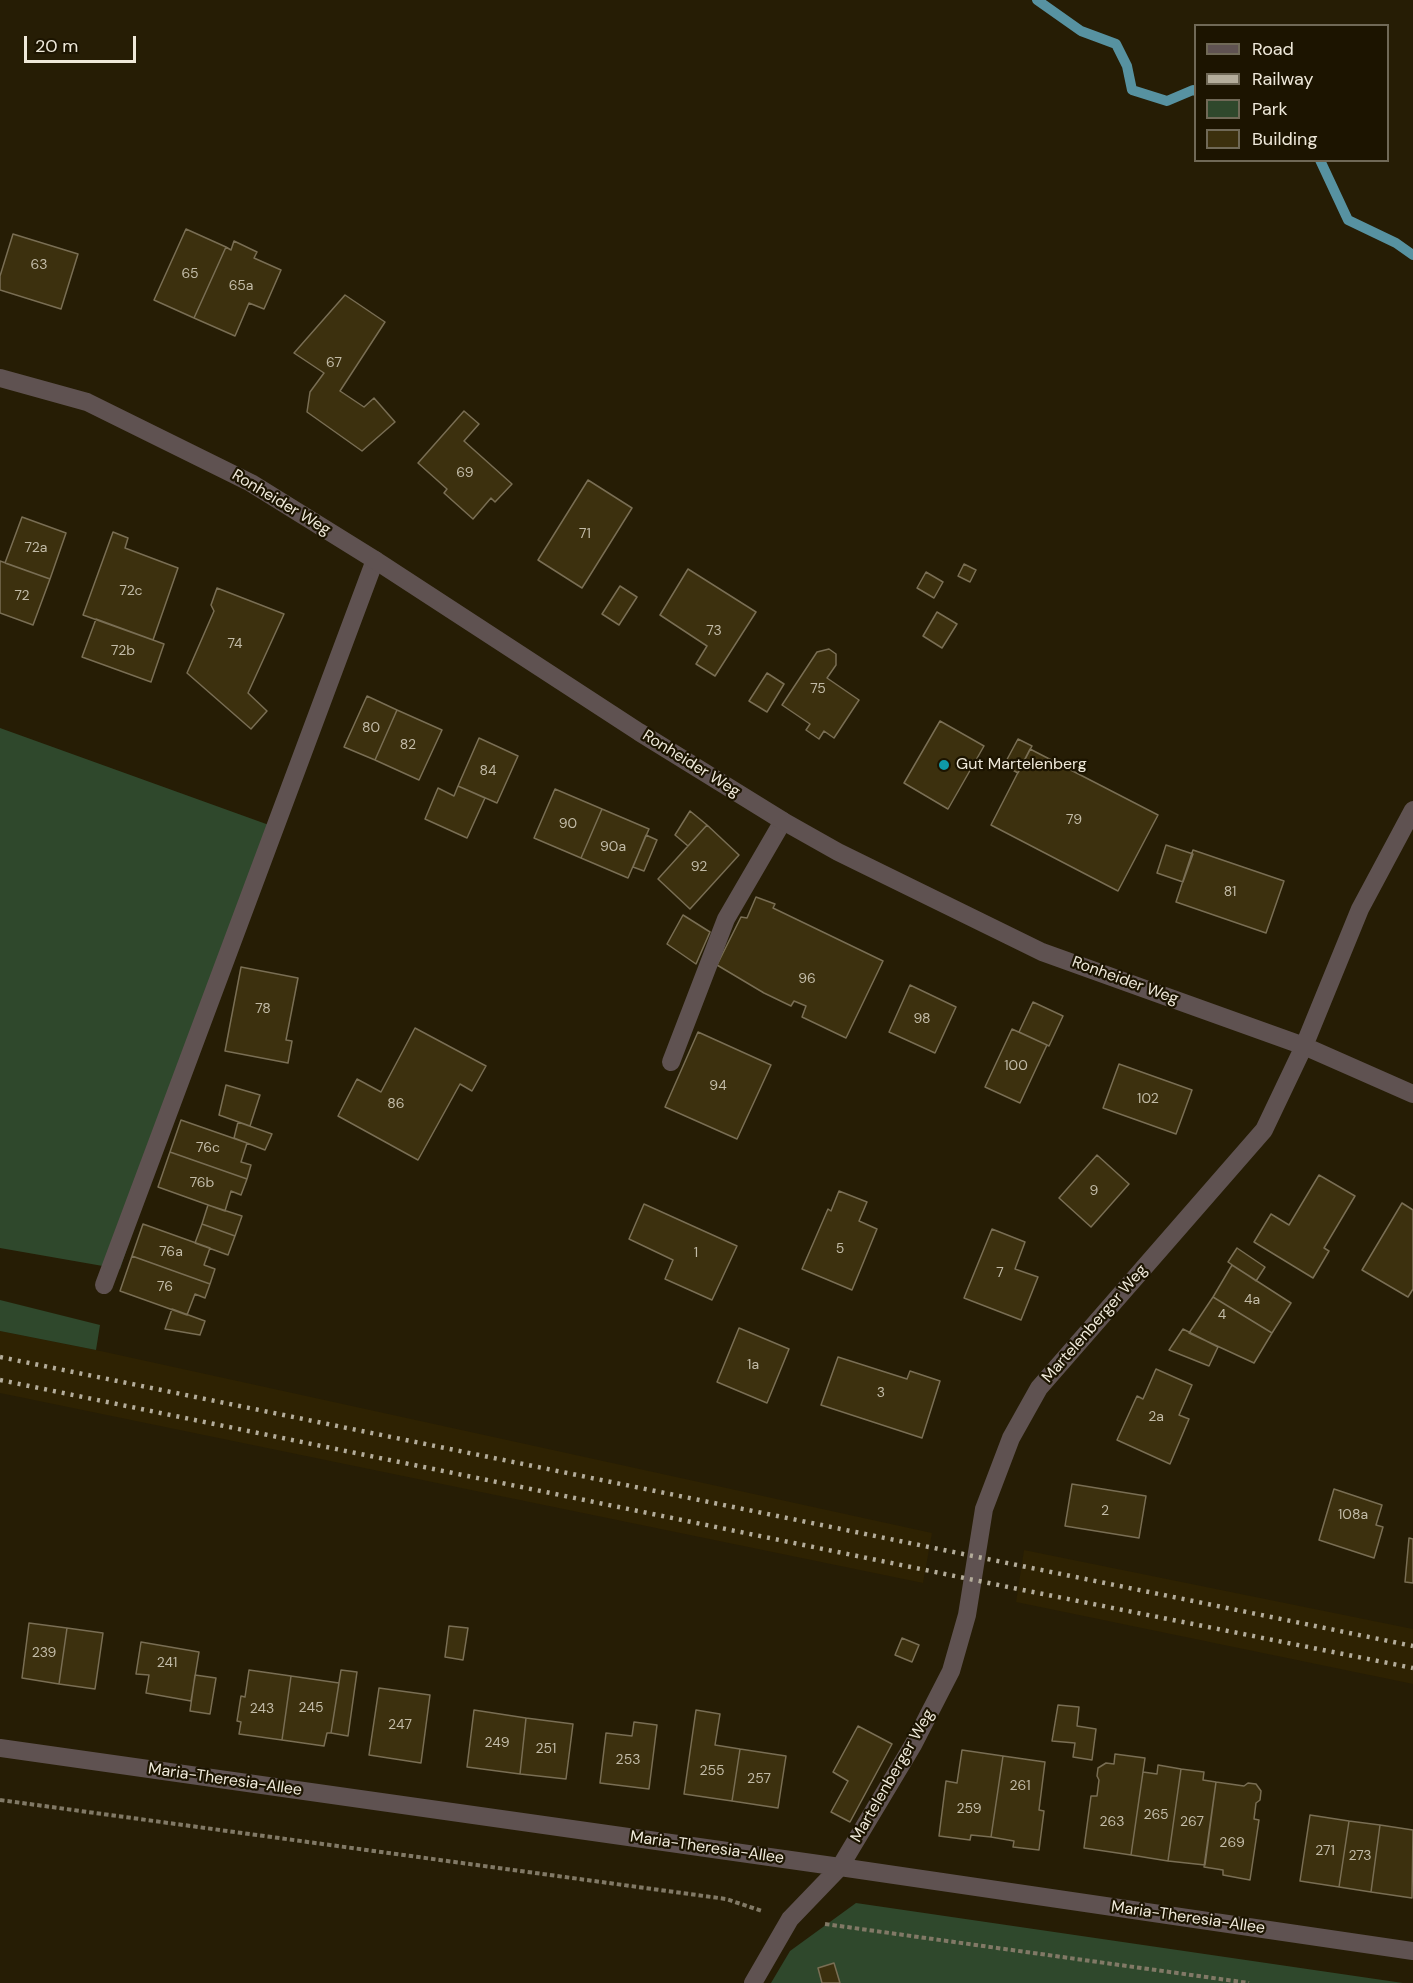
<!DOCTYPE html>
<style>
body{margin:0}
#map{position:relative;width:1413px;height:1983px;overflow:hidden;background:#261d05;font-family:"DM Sans",sans-serif}
canvas{display:block}
.legend{position:absolute;left:1194px;top:24px;width:195px;height:138px;box-sizing:border-box;background:#1c1400;border:2px solid #706957;margin:0;padding:8px 10px;list-style:none;font-size:18px;color:#efe9da}
.legend li{display:flex;align-items:center;gap:12px;height:30px}
.legend b{width:30px;border:2px solid #706957}
.scale{position:absolute;left:24px;top:36px;width:112px;height:27px;box-sizing:border-box;border:3px solid #efe9da;border-top:0;padding-left:8px;font-size:18px;line-height:21px;white-space:nowrap;color:#efe9da;-webkit-text-stroke:4px #1c1400;paint-order:stroke}
</style>
<div id="map">
<canvas width="1413" height="1983"></canvas>
<ul class="legend">
<li><b style="height:8px;background:#5f5251"></b>Road</li>
<li><b style="height:8px;background:#b4ad9b"></b>Railway</li>
<li><b style="height:16px;background:#2f482c"></b>Park</li>
<li><b style="height:16px;background:#3c300e"></b>Building</li>
</ul>
<div class="scale">20 m</div>
</div>
<script>
const c = document.querySelector('canvas').getContext('2d');
c.lineJoin = 'round';
function fillPath(path, color) { c.fillStyle = color; c.fill(path, 'evenodd'); }
function trace(path, color, width, dash) { c.strokeStyle = color; c.lineWidth = width; c.lineCap = dash ? 'butt' : 'round'; c.setLineDash(dash || []); c.stroke(path); }
function label(font, color, halo, rows, align = 'center') {
  c.font = font + ' "DM Sans",sans-serif'; c.lineWidth = 4.5; c.setLineDash([]); c.textBaseline = 'middle'; c.strokeStyle = halo; c.fillStyle = color; for (const [text, x, y, turn = 0] of rows) {
    c.save(); c.translate(x, y); c.rotate((+turn || 0) * Math.PI / 180); c.textAlign = isNaN(turn) ? turn : align; if (halo) c.strokeText(text, 0, 0); c.fillText(text, 0, 0); c.restore();
  }
}
fillPath(new Path2D(`
 M0 1331 96 1350 932 1533 923 1583 0 1393Z
 M1024 1550 1413 1629V1684L1016 1602Z`), '#2e2202');
fillPath(new Path2D(`
 M0 728 269 825 120 1269 0 1248Z
 M0 1300 100 1325 96 1350 0 1331Z
 M856 1903 1403 1983H771L790 1951Z`), '#2f482c');
trace(new Path2D(`
 M1037 0 1081 31 1116 44 1127 66 1132 90 1167 101 1193 90 1196 91
 M1320 160 1348 220 1396 243 1413 255`), '#5792a1', 10);
const building = new Path2D(`
 M186 229 226 247 194 318 154 300Z
 M13 234 78 254 61 309 0 290V276Z
 M234 241 257 252 254 258 281 270 264 309 249 303 235 336 194 318 226 247 231 250Z
 M345 295 385 322 340 391 364 407 374 398 395 422 362 451 307 412 310 392 324 373 294 353Z
 M464 411 479 424 464 441 512 484 495 502 491 498 473 519 444 493 447 489 418 463Z
 M588 480 632 508 582 588 538 560Z
 M22 517 66 533 50 579 5 563Z
 M113 532 128 538 125 548 178 568 153 640 83 615Z
 M0 561 50 579 33 625 0 613Z
 M964 564 976 570 970 582 958 576Z
 M688 569 756 612 715 676 696 664 707 646 660 615Z
 M926 572 943 582 934 598 917 588Z
 M620 586 637 597 619 625 602 614Z
 M217 588 284 614 248 693 267 711 251 729 187 673 214 611 211 605Z
 M937 612 957 624 942 648 923 636Z
 M96 619 164 644 151 682 82 657Z
 M829 649 836 654V665L827 678 859 700 834 738 824 731 819 739 806 730 810 724 782 705 817 652Z
 M767 673 784 684 767 712 749 701Z
 M367 696 397 710 375 760 344 747Z
 M397 710 442 730 419 780 375 760Z
 M940 721 984 746 948 809 904 783Z
 M479 738 518 756 497 803 458 786Z
 M1018 739 1032 746 1018 773 1004 765Z
 M1030 749 1158 815 1118 891 991 825Z
 M458 786 485 798 467 838 425 819 438 788 454 796Z
 M555 789 602 809 581 858 534 838Z
 M602 809 649 829 628 878 581 858Z
 M690 811 707 825 688 846 675 835Z
 M707 825 739 855 690 909 658 879Z
 M646 835 657 840 644 871 633 867Z
 M1166 845 1193 854 1183 882 1157 873Z
 M1193 850 1284 881 1266 933 1176 902Z
 M756 897 775 904 773 908 883 961 846 1038 802 1017 806 1006 794 1001 791 1006 764 993 717 965 741 917 747 918Z
 M683 915 710 932 696 964 667 944Z
 M241 967 298 978 286 1040 292 1041 288 1063 225 1051Z
 M910 985 956 1007 935 1053 889 1032Z
 M1033 1002 1063 1016 1049 1046 1019 1032Z
 M415 1028 486 1066 472 1091 460 1084 418 1160 338 1116 357 1079 381 1092Z
 M1012 1029 1047 1045 1020 1103 985 1087Z
 M698 1032 771 1065 737 1139 665 1107Z
 M1119 1064 1192 1090 1176 1134 1103 1108Z
 M226 1085 260 1095 250 1126 219 1115Z
 M181 1120 247 1143 241 1162 251 1165 247 1179 170 1152Z
 M238 1122 272 1134 265 1150 234 1138Z
 M170 1152 247 1179 241 1195 231 1191 225 1211 158 1187Z
 M1097 1155 1129 1184 1091 1227 1059 1198Z
 M1319 1175 1355 1196 1324 1248 1329 1251 1313 1278 1254 1242 1271 1214 1289 1225Z
 M839 1191 867 1202 859 1221 877 1229 852 1290 802 1269 828 1209 831 1211Z
 M1402 1203 1413 1210V1289L1408 1297 1362 1270Z
 M644 1204 737 1246 712 1300 665 1279 673 1260 629 1239Z
 M208 1205 242 1216 235 1236 202 1224Z
 M143 1224 210 1248 204 1265 215 1269 210 1284 132 1256Z
 M202 1224 235 1236 228 1255 195 1243Z
 M992 1229 1025 1242 1015 1269 1038 1277 1021 1320 964 1298Z
 M1237 1248 1265 1267 1256 1281 1228 1262Z
 M132 1256 210 1284 205 1298 195 1294 187 1315 120 1291Z
 M1232 1265 1291 1303 1272 1333 1213 1297Z
 M1213 1297 1272 1333 1254 1363 1189 1333Z
 M172 1309 205 1321 200 1335 165 1329Z
 M739 1328 789 1349 767 1403 717 1382Z
 M1183 1329 1218 1347 1209 1366 1169 1350Z
 M838 1357 907 1379 910 1371 940 1381 922 1438 821 1405Z
 M1156 1369 1192 1385 1179 1415 1189 1419 1170 1464 1117 1440 1137 1396 1143 1399Z
 M1072 1484 1146 1496 1139 1538 1065 1526Z
 M1334 1489 1382 1505 1376 1525 1383 1527 1374 1558 1319 1540Z
 M1409 1538 1413 1539V1583L1405 1582Z
 M29 1623 67 1628 59 1684 22 1678Z
 M449 1626 468 1628 463 1660 445 1657Z
 M67 1628 103 1633 95 1689 59 1684Z
 M902 1638 919 1645 912 1662 895 1655Z
 M141 1642 199 1652 191 1701 146 1693 149 1675 136 1674Z
 M249 1670 291 1676 282 1740 239 1734 241 1722 237 1721 241 1696 245 1697Z
 M341 1670 357 1672 348 1736 331 1733Z
 M195 1675 216 1678 210 1714 190 1711Z
 M291 1676 339 1683 331 1733H327L324 1746 282 1740Z
 M379 1688 430 1695 421 1763 369 1755Z
 M1058 1705 1079 1707 1077 1726 1096 1729 1092 1760 1073 1757 1075 1743 1052 1741Z
 M474 1710 526 1718 520 1774 467 1767Z
 M696 1710 720 1714 715 1745 740 1749 732 1801 684 1794Z
 M526 1718 573 1724 566 1779 520 1774Z
 M634 1722 657 1725 649 1789 600 1783 606 1733 632 1736Z
 M858 1726 892 1744 850 1822 831 1812 848 1781 833 1772Z
 M740 1749 786 1756 778 1808 732 1801Z
 M962 1750 1003 1756 991 1837 971 1835 970 1840 939 1836 946 1781 957 1783Z
 M1115 1754 1145 1758 1131 1855 1084 1848 1091 1796H1097L1099 1780 1097 1776 1098 1768 1106 1763 1114 1764Z
 M1003 1756 1045 1762 1039 1810 1044 1811 1039 1850 1013 1847 1014 1841 991 1837Z
 M1158 1765 1181 1769 1168 1861 1131 1855 1143 1772 1157 1774Z
 M1181 1769 1204 1772 1203 1780 1216 1782 1205 1865 1168 1861Z
 M1216 1782 1244 1786 1248 1783 1256 1784 1261 1791 1260 1800 1256 1803 1254 1819 1259 1820 1250 1880 1223 1875V1870L1204 1867Z
 M1310 1815 1349 1821 1339 1887 1300 1881Z
 M1349 1821 1380 1825 1371 1892 1339 1887Z
 M1380 1825 1413 1830 1412 1898 1371 1892Z
 M834 1963 840 1983H822L818 1968Z`);
fillPath(building, '#3c300e');
trace(building, '#796e54', 1.5);
trace(new Path2D(`
 M0 1800 726 1899 762 1911
 M825 1924 1249 1983`), '#817966', 4, [4.5, 3]);
trace(new Path2D(`
 M671 1062 726 919 783 821
 M104 1285 375 560`), '#5f5251', 18);
trace(new Path2D(`
 M0 378 87 402 251 483 375 560 639 732 783 821 838 852 1042 952 1304 1046 1413 1094
 M0 1748 840 1867 1413 1951
 M753 1983 790 1919 840 1867 913 1745 951 1671 967 1615 984 1509 1011 1438 1039 1388 1264 1130 1304 1046 1360 909 1413 810`), '#5f5251', 18);
trace(new Path2D(`
 M0 1357 1413 1646
 M0 1380 1018 1589 1413 1668`), '#b4ad9b', 4.5, [3, 6]);
for (const [x, y, r, color] of [
 [944,765,6,"#0f9aa8"]
]) { const dot = new Path2D(); dot.arc(x, y, r, 0, 2 * Math.PI); c.fillStyle = color; c.fill(dot); trace(dot, '#1c1400', 2); }
label('14px', '#c2bba7', null, [
 ["63",39,265],
 ["65",190,274],
 ["65a",241,286],
 ["67",334,363],
 ["69",465,473],
 ["71",585,534],
 ["72a",36,548],
 ["72c",131,591],
 ["72",22,596],
 ["73",714,631],
 ["74",235,644],
 ["72b",123,651],
 ["75",818,689],
 ["80",371,728],
 ["82",408,745],
 ["84",488,771],
 ["79",1074,820],
 ["90",568,824],
 ["90a",613,847],
 ["92",699,867],
 ["81",1230,892],
 ["96",807,979],
 ["78",263,1009],
 ["98",922,1019],
 ["100",1016,1066],
 ["94",718,1086],
 ["102",1148,1099],
 ["86",396,1104],
 ["76c",208,1148],
 ["76b",202,1183],
 ["9",1094,1191],
 ["5",840,1249],
 ["76a",171,1252],
 ["1",696,1253],
 ["7",1000,1273],
 ["76",165,1287],
 ["4a",1252,1300],
 ["4",1222,1315],
 ["1a",753,1365],
 ["3",881,1393],
 ["2a",1156,1417],
 ["2",1105,1511],
 ["108a",1353,1515],
 ["239",44,1653],
 ["241",167,1663],
 ["245",311,1708],
 ["243",262,1709],
 ["247",400,1725],
 ["249",497,1743],
 ["251",546,1749],
 ["253",628,1760],
 ["255",712,1771],
 ["257",759,1779],
 ["261",1020,1786],
 ["259",969,1809],
 ["265",1156,1815],
 ["263",1112,1822],
 ["267",1192,1822],
 ["269",1232,1843],
 ["271",1325,1851],
 ["273",1360,1856]
]);
label('16px', '#efe9da', '#1c1400', [
 ["Ronheider Weg",281,503,31],
 ["Ronheider Weg",691,764,32],
 ["Ronheider Weg",1125,981,20],
 ["Martelenberger Weg",1095,1324,-49],
 ["Martelenberger Weg",893,1776,-60],
 ["Maria-Theresia-Allee",225,1780,8],
 ["Maria-Theresia-Allee",707,1848,8],
 ["Maria-Theresia-Allee",1188,1918,8]
]);
label('16px', '#efe9da', '#1c1400', [
 ["Gut Martelenberg",956,765]
], 'left');
</script>
